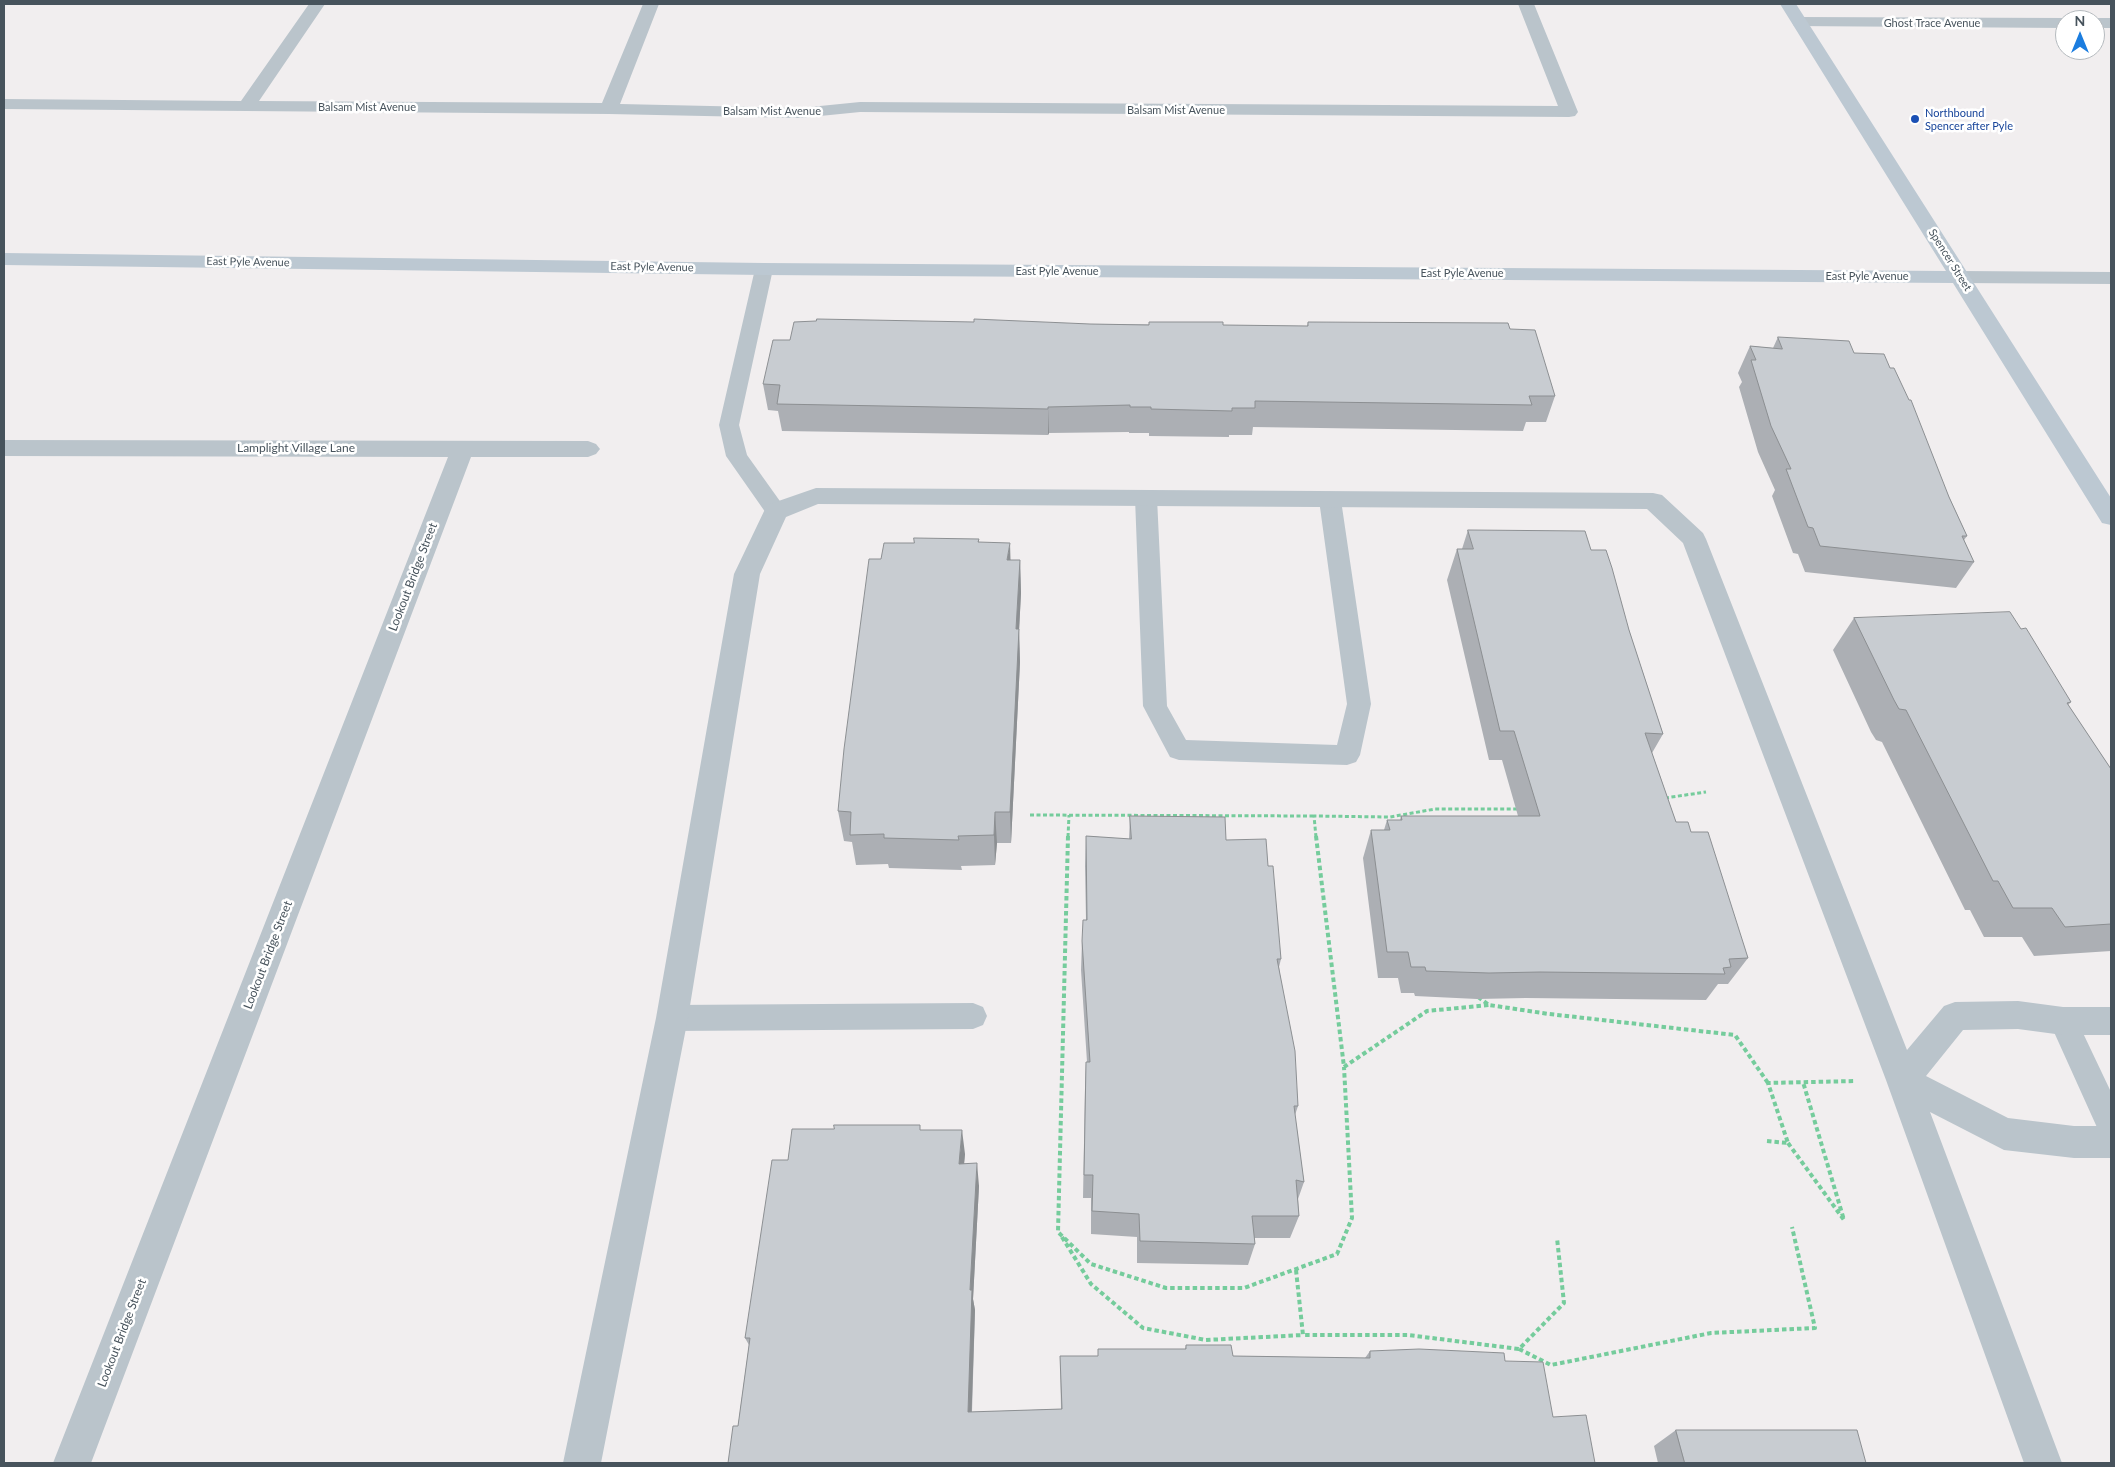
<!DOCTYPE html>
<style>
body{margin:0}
#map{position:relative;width:2115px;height:1467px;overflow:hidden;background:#f1eeef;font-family:Lato,sans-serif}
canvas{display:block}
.frame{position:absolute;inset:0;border:5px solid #47535c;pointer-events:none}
.north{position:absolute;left:2055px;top:10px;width:50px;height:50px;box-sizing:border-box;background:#fff;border:1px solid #b5babe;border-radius:50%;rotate:0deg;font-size:14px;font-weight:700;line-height:20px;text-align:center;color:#47535c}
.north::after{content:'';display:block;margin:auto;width:18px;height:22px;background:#1b7ddf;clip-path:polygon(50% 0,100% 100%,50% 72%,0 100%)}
</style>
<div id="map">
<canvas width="2115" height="1467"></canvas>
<div class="frame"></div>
<div class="north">N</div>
</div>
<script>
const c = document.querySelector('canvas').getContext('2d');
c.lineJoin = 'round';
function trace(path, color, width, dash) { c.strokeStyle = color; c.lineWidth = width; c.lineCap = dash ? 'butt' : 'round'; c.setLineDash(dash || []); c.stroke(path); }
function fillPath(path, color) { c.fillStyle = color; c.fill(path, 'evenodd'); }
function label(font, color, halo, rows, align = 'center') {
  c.font = font + ' Lato,sans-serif'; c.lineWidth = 5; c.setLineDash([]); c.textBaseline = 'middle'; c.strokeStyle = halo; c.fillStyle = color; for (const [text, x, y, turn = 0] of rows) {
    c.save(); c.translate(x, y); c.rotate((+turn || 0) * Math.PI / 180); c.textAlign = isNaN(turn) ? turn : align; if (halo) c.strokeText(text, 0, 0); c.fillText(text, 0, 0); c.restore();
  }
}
trace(new Path2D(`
 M1665 798 1706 792
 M1030 815 1314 816
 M1068 837 1069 815
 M1316 837 1314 816 1390 817 1435 809H1520`), '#75cc9c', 3, [4, 2.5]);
trace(new Path2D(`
 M1068 836 1058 1232 1091 1264 1166 1288H1244L1337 1254 1352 1218 1344 1067
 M1316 836 1344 1067 1427 1011 1489 1005
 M1478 997 1489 1005 1549 1014 1735 1035 1768 1083
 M1767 1141 1788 1143 1768 1083 1856 1081
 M1788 1143 1844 1220 1803 1082
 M1062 1237 1091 1284 1143 1328 1206 1340 1303 1335
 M1296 1270 1303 1335H1408L1519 1349 1564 1303 1557 1238
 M1519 1349 1551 1365 1711 1333 1815 1328 1792 1227`), '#75cc9c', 4, [4.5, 3]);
fillPath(new Path2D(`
 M764 263 771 265 773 269 739 425 747 455 787 511 784 516 776 519 768 516 726 456 719 425 755 269 757 265Z
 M1146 490 1154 493 1157 498 1167 706 1186 740 1337 745 1347 704 1319 500 1322 495 1330 492 1338 495 1341 500 1371 704 1360 755 1356 762 1347 765 1179 760 1170 757 1143 706 1135 498 1138 493Z
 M973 1003 983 1007 987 1016 983 1025 973 1029 672 1031 662 1027 658 1018 662 1009 672 1005Z
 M2063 1008 2073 1012 2111 1092V1138L2100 1134 2049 1021 2053 1012Z`), '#bac4cb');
fillPath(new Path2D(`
 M309 4H325L259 101 602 103 643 4H659L620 104 800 108 860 102 1558 106 1518 4H1534L1578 112 1575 116 1569 117 860 112 800 118 609 114 4 109V99L241 101Z
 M1800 17 2065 18 2071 20H2065V28L1794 26 1792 22 1794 18Z
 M2095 18H2111V28H2095V20H2089Z
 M1960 271 2111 272V284L1960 283 1953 281 1950 277 1953 273Z
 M4 440 588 441 596 444 600 449 596 454 588 457H471L91 1463H53L448 457 4 456Z
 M816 488 1653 493 1662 495 1703 533 1706 539 1907 1050 1944 1006 1955 1002 2018 1001 2063 1007H2111V1035H2063L2018 1029 1963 1030 1926 1076 2008 1118 2074 1126H2111V1158H2074L2004 1150 1930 1112 2062 1463H2024L1886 1080 1683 543 1647 509 818 504 786 517 760 574 688 1018 601 1463H563L656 1018 734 574 767 505Z`), '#bac4cb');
fillPath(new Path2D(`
 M1780 4H1796L2111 498V525L2102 523 1953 283 764 275 4 265V253L764 263 1946 271Z`), '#bcc8d2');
fillPath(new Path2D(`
 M1308 322 1510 329 1555 396 1546 422H1526L1523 431 1253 427 1252 435H1229V437L1149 436V433H1129V432L1049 433 1048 435 782 431 778 411 768 410 763 384 790 340 1090 324 1307 326Z
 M1778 337 1854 353 1890 368 1967 536 1964 540 1974 562 1956 588 1805 572 1798 554 1793 553 1772 496 1775 490 1758 452 1739 387 1742 382 1738 373 1750 346 1773 348Z
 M1468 530 1591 550 1629 630 1663 734 1652 753 1676 822 1691 832 1748 958 1728 984H1718L1706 1000 1526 998 1477 999 1415 996 1414 993H1401L1398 978H1378L1363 858 1371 830H1384L1387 820H1400L1401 816H1518L1502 760H1489L1447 580 1457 549H1462Z
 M979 539V542L1011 560H1020L1021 593 1019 631 1020 662 1011 843H997L995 865 961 866 962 870 889 868 888 864 856 865 852 842 844 841 838 811 914 543Z
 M1854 618 2021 629 2071 702 2068 705 2111 769V951L2034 956 2022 937H1984L1970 910H1965L1882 742 1876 740 1871 732 1833 650Z
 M1130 816 1226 840 1268 866 1281 959 1279 967 1298 1106 1295 1115 1304 1182 1298 1199 1299 1216 1290 1238H1254L1255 1244 1248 1265 1137 1263V1237L1091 1234V1198H1083L1085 1088 1086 1062H1087L1081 970 1082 941 1086 920 1085 866 1086 836 1129 839Z
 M834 1129 921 1130 965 1154 964 1163 979 1186 973 1299 975 1310 972 1412 1061 1409 1060 1356H1098V1349H1185L1186 1345 1233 1356 1365 1358 1370 1351 1505 1361 1553 1417 1595 1463 738 1426 749 1345 745 1338 788 1160Z
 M1676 1430 1866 1463H1658L1654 1446Z`), '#acafb4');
fillPath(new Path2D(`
 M1048 407 1049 433 1048 435Z
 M1010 543 1011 576 1007 560Z
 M1020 560 1021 593 1019 631 1020 662 1011 843 1010 812 1016 629Z
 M995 812 997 843 995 865 994 835Z
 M962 1130 965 1154 962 1187 959 1164Z
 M977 1163 979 1186 973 1299 975 1310 971 1429 968 1412 970 1290Z`), '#8c8f92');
const building = new Path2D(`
 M817 319 974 322V319L1090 324 1149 325V322H1223V325L1308 326V322L1508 323 1510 329 1535 330 1555 396H1529L1532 405 1255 401V408H1232V411L1151 409V407H1130V405L1048 407V409L777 404 780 385 763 384 773 340H790L794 322 816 321Z
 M1778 337 1849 341 1854 353 1884 354 1890 368H1894L1909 400H1911L1949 497 1967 536H1962L1974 562 1820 546 1813 528 1808 527 1786 469H1791L1771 426 1751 360H1756L1750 346 1782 349Z
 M1468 530 1585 531 1591 550H1606L1612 568 1629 630 1663 734 1645 733 1676 822H1688L1691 832H1708L1748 958 1729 959 1731 967 1723 968 1725 974 1540 972 1489 973 1426 971 1425 967H1411L1408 952H1387L1371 830H1390L1387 820H1402L1401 816H1540L1514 731H1500L1457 549H1473Z
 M914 538 979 539 978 542 1010 543 1007 560H1020L1016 629H1019L1010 812H995L994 835 958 836 959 840 884 838V834L850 835 851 812 838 811 844 749 869 559H881L884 543H914Z
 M2010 612 2021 629 2026 628 2071 702 2067 703 2111 769V924L2065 927 2052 908H2013L1998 881H1993L1906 710 1899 709 1894 700 1854 618Z
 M1130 816 1225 817 1226 840 1266 839 1268 866H1273L1281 959H1277L1295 1051 1298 1106H1294L1304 1182 1296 1180 1299 1216H1252L1255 1244 1140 1241 1139 1214 1092 1211 1093 1175H1084L1086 1062H1090L1082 941 1083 920H1087L1086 836 1131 839Z
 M834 1125H920V1130H962L959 1164 977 1163 970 1290H972L968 1412 1062 1409 1060 1356H1098V1349H1186V1345H1231L1233 1356 1370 1358V1351L1419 1349 1504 1353 1505 1361 1543 1362 1553 1417 1586 1415 1595 1463H728L733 1426H738L750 1338H745L772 1160H788L792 1129H834Z
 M1676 1430H1857L1866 1463H1685Z`);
fillPath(building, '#c8ccd1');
trace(building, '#8c8f92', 1);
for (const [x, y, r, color] of [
 [1915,119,5,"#1a4fb4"]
]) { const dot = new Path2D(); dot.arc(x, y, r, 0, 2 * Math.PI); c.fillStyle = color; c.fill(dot); trace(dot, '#fff', 2); }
label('11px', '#47535c', '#fff', [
 ["Ghost Trace Avenue",1932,23],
 ["Balsam Mist Avenue",367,107],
 ["Balsam Mist Avenue",1176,110],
 ["Balsam Mist Avenue",772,111],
 ["Spencer Street",1950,260,58],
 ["East Pyle Avenue",248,262,1],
 ["East Pyle Avenue",652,267,1],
 ["East Pyle Avenue",1057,271],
 ["East Pyle Avenue",1462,273],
 ["East Pyle Avenue",1867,276]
]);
label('11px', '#164399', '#fff', [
 ["Northbound",1925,113],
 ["Spencer after Pyle",1925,126]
], 'left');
label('12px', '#47535c', '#fff', [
 ["Lamplight Village Lane",296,448],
 ["Lookout Bridge Street",413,577,-69],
 ["Lookout Bridge Street",268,955,-69],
 ["Lookout Bridge Street",122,1333,-69]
]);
</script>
